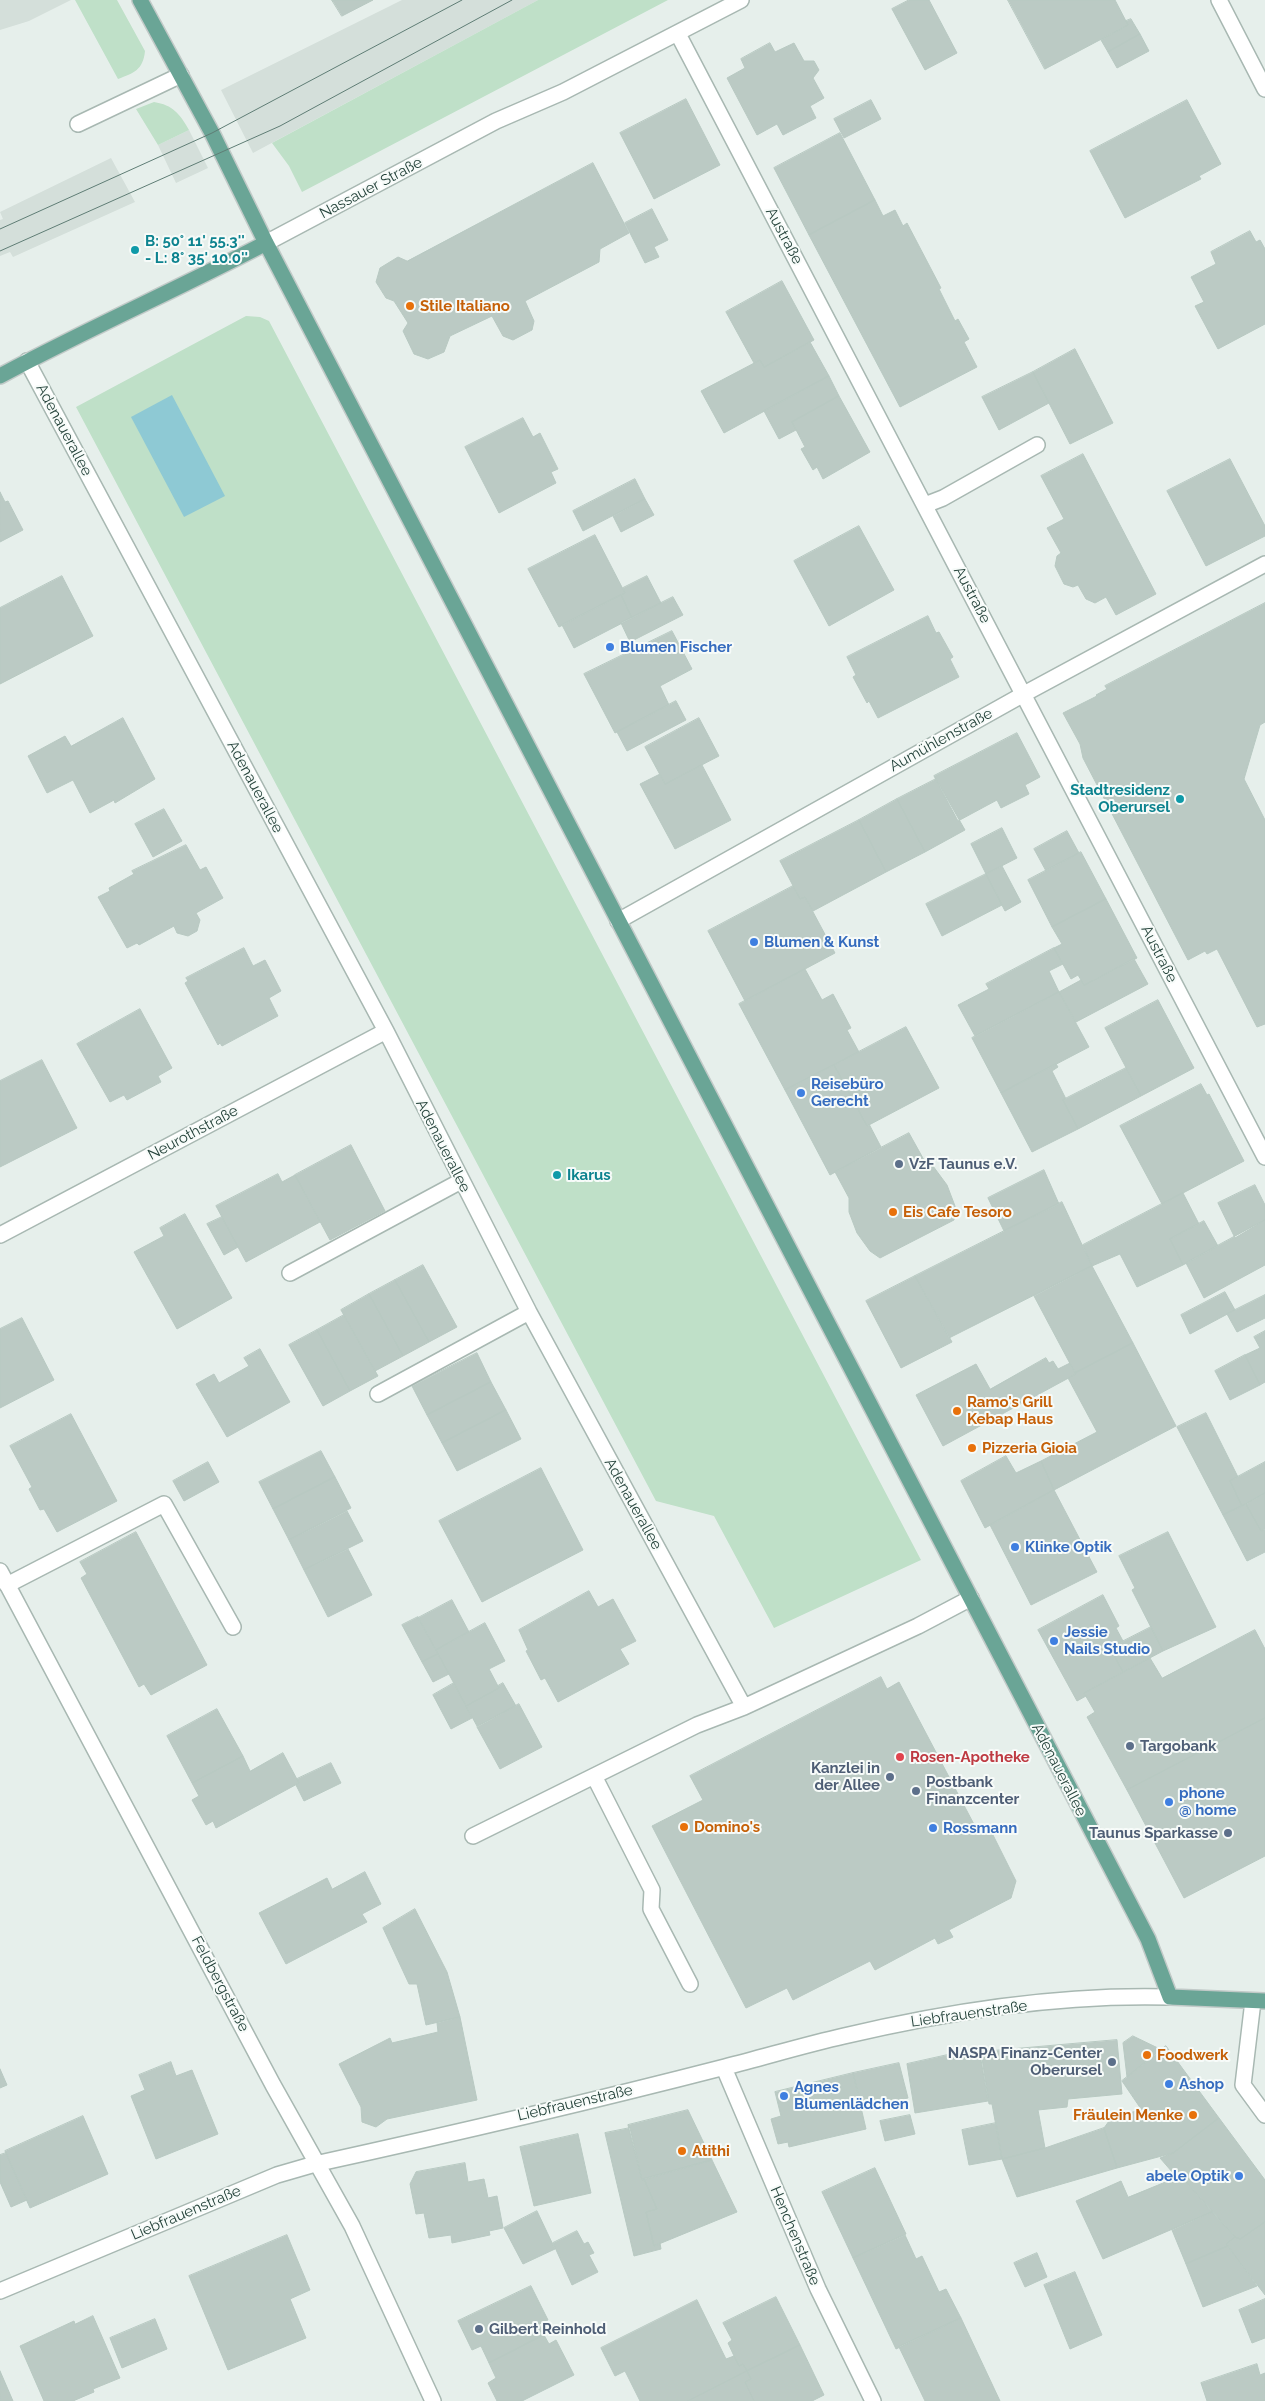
<!DOCTYPE html>
<meta charset="utf-8">
<style>
body{margin:0}
canvas{display:block;background:#e6efeb}
</style>
<canvas width="1265" height="2401"></canvas>
<script>
const c = document.querySelector('canvas').getContext('2d');
c.lineJoin = 'round';
function fillPath(path, color) { c.fillStyle = color; c.fill(path, 'evenodd'); }
function trace(path, color, width, dash) { c.strokeStyle = color; c.lineWidth = width; c.lineCap = dash ? 'butt' : 'round'; c.setLineDash(dash || []); c.stroke(path); }
function label(font, color, halo, rows, align = 'center') {
  c.font = font + ' Raleway,sans-serif'; c.lineWidth = 4; c.setLineDash([]); c.textBaseline = 'middle'; c.strokeStyle = halo; c.fillStyle = color; for (const [text, x, y, turn = 0] of rows) {
    c.save(); c.translate(x, y); c.rotate((+turn || 0) * Math.PI / 180); c.textAlign = isNaN(turn) ? turn : align; if (halo) c.strokeText(text, 0, 0); c.fillText(text, 0, 0); c.restore();
  }
}
fillPath(new Path2D(`
 M0 0H71L29 21 0 30Z
 M402 0H538L253 153 221 90Z
 M189 130 208 168 176 183 158 145Z
 M111 158 135 202 13 257 10 252 0 256V220L3 219 0 212Z`), '#d4dfda');
fillPath(new Path2D(`
 M75 0H117L145 51C143 70 134 73 118 79Z
 M538 0H668L302 192 289 166 272 143Z
 M154 102C173 105 180 114 189 130L158 145 136 109Z
 M246 316 260 317 269 321 921 1560 774 1628 714 1516 656 1501 76 407Z`), '#bfe0c8');
fillPath(new Path2D(`
 M172 395 225 496 184 517 131 417Z`), '#8ec9d4');
const building = new Path2D(`
 M332 0H373L342 16Z
 M909 0H929L957 53 925 70 892 9Z
 M1008 0H1115L1128 25 1045 69Z
 M1131 19 1140 34 1108 52 1101 40 1128 25 1126 21Z
 M1140 34 1149 51 1117 68 1108 52Z
 M770 43 775 52 794 43 804 61H814L819 70 813 78 824 98 810 106 816 118 783 135 777 124 757 135 727 78 745 68 741 59Z
 M686 99 720 165 654 199 620 133Z
 M871 100 881 119 844 138 834 119Z
 M1187 100 1221 164 1199 176 1201 179 1125 218 1090 151Z
 M840 133 875 200 809 235 774 168Z
 M593 163 629 233 600 249 599 262 525 301 534 321 532 330 513 340 503 336 492 316 450 336 444 352 428 359 414 354 403 331 408 323 394 301 386 298 376 282 380 268 398 257 407 261Z
 M875 200 883 216 895 210 903 226 907 223 941 288 939 289 955 321 958 319 969 339 964 342 977 367 900 407 809 235Z
 M652 209 668 240 654 247 659 257 645 263 625 223Z
 M1250 231 1256 242 1260 240 1265 249V324L1218 349 1195 306 1204 302 1191 277 1216 264 1211 252Z
 M782 281 814 340 764 367 760 360 754 363 726 312Z
 M810 342 829 376 724 433 701 391 760 360 764 367Z
 M1075 349 1113 423 1070 444 1033 372Z
 M1033 372 1049 403 999 430 982 397Z
 M829 376 839 396 792 422 796 430 779 439 764 411Z
 M839 396 870 452 823 479 817 467 813 470 801 449 805 447 792 422Z
 M523 418 533 437 540 433 558 469 551 472 556 483 499 513 465 447Z
 M1083 454 1156 594 1116 615 1106 597 1095 603 1086 599 1078 585 1073 587 1064 584 1055 566 1057 556 1061 553 1047 528 1064 519 1041 476Z
 M1230 459 1265 526V536L1206 566 1167 491Z
 M635 479 645 499 583 531 573 511Z
 M0 492 5 502 8 501 23 530 0 542Z
 M645 499 654 515 621 532 613 516Z
 M859 526 894 590 829 626 794 561Z
 M595 535 625 593 559 627 528 569Z
 M62 576 93 636 0 684V608Z
 M647 576 661 603 632 618 621 595 625 593 623 588Z
 M621 595 632 618 574 648 562 625Z
 M673 597 683 615 630 642 621 623Z
 M1265 603V722L1260 725 1244 779 1265 820V1024L1257 1027 1217 949 1207 954 1205 951 1188 960 1083 758 1080 744 1063 713 1097 696 1096 695 1107 689 1105 686Z
 M928 616 936 633 939 632 953 657 950 659 959 677 878 718 869 701 867 703 853 677 856 675 847 657Z
 M672 631 692 669 660 686 669 705 615 733 584 674Z
 M676 701 686 720 627 751 617 732Z
 M123 718 155 779 115 803 114 800 90 813 73 780 47 793 28 756 65 736 71 746Z
 M699 718 719 756 665 784 645 747Z
 M1017 733 1040 777 1025 785 1029 794 1001 808 997 800 958 821 934 776Z
 M702 765 731 820 675 849 640 784 660 774 665 784Z
 M936 779 965 830 925 852 897 799Z
 M897 799 925 852 886 872 859 820Z
 M164 809 182 841 153 857 135 824Z
 M859 820 886 872 813 911 805 897 800 899 780 861Z
 M1002 828 1017 858 986 874 971 844Z
 M1067 831 1079 853 1046 871 1034 849Z
 M186 845 200 870 206 867 223 898 196 913 200 920 197 931 188 936 177 933 174 926 139 945 137 943 127 948 98 897 110 891 109 888 134 874 132 871Z
 M1081 852 1106 899 1052 927 1028 880Z
 M1002 866 1021 902 1005 911 986 874Z
 M986 874 1002 905 942 936 926 904Z
 M793 886 800 899 805 897 835 953 745 1001 708 931Z
 M1106 899 1137 958 1084 985 1078 975 1071 979 1054 948 1062 944 1052 927Z
 M244 948 253 966 265 960 281 991 269 998 278 1016 222 1046 220 1043 218 1045 185 983 188 981 186 978Z
 M1054 948 1063 964 1049 971 1059 992 975 1036 958 1005 989 989 986 984Z
 M1134 959 1148 984 1076 1022 1059 992 1081 980 1084 985Z
 M805 969 822 1000 833 994 851 1028 847 1030 859 1052 785 1090 739 1004Z
 M1059 992 1089 1047 1001 1093 972 1038Z
 M1158 1000 1194 1068 1141 1096 1105 1028Z
 M140 1009 172 1068 158 1076 161 1082 127 1100 124 1095 110 1102 77 1044Z
 M906 1027 939 1088 867 1126 834 1065Z
 M42 1060 77 1128 0 1167V1081Z
 M1056 1064 1058 1067 1052 1071 1066 1099 1063 1100 1078 1129 1032 1152 1001 1093Z
 M834 1065 867 1126 869 1124 881 1147 830 1175 785 1090Z
 M1126 1068 1141 1096 1078 1129 1063 1100Z
 M1201 1084 1207 1095 1209 1094 1244 1161 1162 1204 1120 1126Z
 M909 1133 924 1160 933 1166 947 1185 955 1206 954 1220 880 1258 870 1251 857 1233 849 1212V1198L835 1172Z
 M351 1145 385 1211 330 1240 295 1175Z
 M1044 1170 1059 1204 1004 1231 988 1198Z
 M278 1174 282 1182 295 1175 320 1222 246 1262 216 1206Z
 M1255 1185 1265 1205V1220L1235 1238 1218 1203Z
 M1183 1193 1199 1224 1170 1239 1183 1265 1137 1287 1120 1254 1092 1266 1083 1245Z
 M1062 1202 1092 1266 949 1338 915 1276Z
 M185 1214 232 1298 177 1329 134 1252 164 1236 160 1228Z
 M222 1217 238 1247 224 1255 207 1224Z
 M1265 1220V1265L1204 1298 1186 1263Z
 M1204 1221 1218 1246 1183 1265 1170 1239Z
 M423 1265 457 1327 429 1342 395 1280Z
 M1092 1266 1133 1343 1075 1373 1034 1296Z
 M915 1276 952 1342 901 1368 866 1301Z
 M395 1280 429 1342 403 1356 369 1294Z
 M1225 1292 1235 1310 1190 1334 1181 1315Z
 M369 1294 403 1356 375 1371 341 1310Z
 M1265 1295V1318L1237 1332 1227 1314Z
 M344 1315 378 1376 350 1391 317 1330Z
 M22 1318 54 1380 0 1408V1329Z
 M317 1330 350 1391 323 1406 289 1345Z
 M1265 1331V1382L1260 1385 1245 1355 1260 1348 1254 1337Z
 M1133 1343 1176 1426 1054 1490 1041 1461 1097 1432 1068 1378 1076 1374 1075 1373Z
 M260 1349 290 1402 227 1437 196 1384 214 1374 219 1383 249 1366 244 1358Z
 M477 1353 491 1382 427 1415 412 1386Z
 M1245 1355 1260 1385 1230 1400 1215 1371Z
 M1046 1358 1049 1363 1053 1361 1058 1369 1070 1363 1076 1374 943 1446 916 1395 976 1364 990 1389Z
 M491 1382 506 1410 442 1443 427 1415Z
 M506 1410 521 1439 457 1471 442 1443Z
 M1206 1413 1238 1477 1230 1481 1242 1506 1223 1515 1177 1427Z
 M71 1414 117 1501 57 1532 44 1509 40 1510 29 1489 32 1487 10 1446Z
 M321 1451 335 1477 273 1509 259 1482Z
 M1006 1456 1016 1473 1041 1461 1054 1490 985 1528 961 1481Z
 M208 1462 219 1482 184 1501 173 1481Z
 M1265 1462V1493L1242 1506 1230 1481Z
 M541 1468 583 1550 482 1602 439 1521Z
 M335 1477 351 1508 289 1540 273 1509Z
 M1054 1490 1097 1572 1031 1605 990 1525Z
 M1265 1493V1529L1261 1531 1246 1504Z
 M1246 1504 1261 1531 1265 1530V1552L1247 1561 1223 1515Z
 M347 1511 363 1541 304 1570 289 1540Z
 M136 1532 207 1665 151 1695 144 1684 139 1687 81 1578 87 1574 80 1562Z
 M1168 1532 1216 1627 1163 1651 1132 1590 1135 1588 1119 1556Z
 M348 1549 372 1595 328 1617 304 1570Z
 M589 1591 598 1607 613 1599 636 1641 620 1649 629 1664 558 1702 545 1678 541 1680 526 1651 528 1650 519 1630Z
 M1103 1595 1119 1626 1116 1628 1123 1641 1110 1648 1123 1672 1084 1693 1086 1696 1077 1701 1038 1630Z
 M452 1600 469 1632 436 1650 418 1618Z
 M418 1617 438 1654 422 1662 402 1625Z
 M485 1623 505 1661 489 1669 499 1688 466 1706 436 1650Z
 M1151 1627 1163 1651 1123 1672 1110 1648Z
 M1255 1630 1265 1649V1718L1127 1790 1087 1717 1095 1712 1084 1693 1150 1658 1162 1678Z
 M438 1654 449 1674 433 1682 422 1662Z
 M881 1677 887 1689 899 1682 977 1830 993 1835 1016 1881 1011 1898 949 1930 953 1937 938 1944 935 1938 875 1970 870 1961 793 2000 787 1988 746 2008 652 1826 703 1800 690 1776Z
 M454 1683 472 1718 451 1729 433 1695Z
 M503 1683 516 1706 477 1726 466 1706 499 1688 498 1686Z
 M519 1704 542 1747 500 1769 477 1727Z
 M217 1709 243 1756 192 1783 167 1736Z
 M1265 1718V1856L1184 1898 1127 1790Z
 M283 1753 299 1783 216 1828 213 1821 206 1825 192 1800 199 1796 192 1783 243 1756 250 1771Z
 M331 1763 341 1783 304 1801 296 1785 299 1783 297 1779Z
 M365 1872 381 1904 362 1914 367 1922 286 1964 259 1913 327 1878 332 1889Z
 M415 1909 447 1972 460 2017 426 2025 417 1984H409L383 1928Z
 M460 2017 477 2100 387 2119 376 2127 362 2122 361 2107 339 2064 390 2038 392 2043 438 2032 437 2023Z
 M1133 2036 1162 2050 1127 2077 1123 2043Z
 M1117 2040 1122 2094 1068 2099 1067 2107 1038 2110 1045 2148 1002 2159 992 2104H989L981 2052Z
 M1166 2046 1219 2118 1173 2153 1117 2168 1104 2128 1109 2121 1141 2109 1122 2081Z
 M979 2048 988 2101 915 2113 907 2064Z
 M171 2062 176 2076 192 2070 218 2134 156 2159 131 2096 145 2090 139 2075Z
 M899 2063 908 2098 862 2108 853 2073Z
 M0 2069 7 2085 0 2088Z
 M853 2073 866 2129 789 2147 788 2142 778 2144 771 2119 781 2116 775 2092Z
 M688 2110 712 2160 642 2180 628 2125Z
 M910 2115 915 2134 885 2141 880 2121Z
 M83 2116 108 2174 30 2208 5 2151Z
 M1219 2118 1265 2180V2222L1240 2239 1235 2237 1181 2176 1173 2173 1160 2158 1173 2153Z
 M996 2123 1002 2159 969 2165 962 2130Z
 M630 2128 642 2180 644 2179 657 2209 646 2212 654 2246 660 2243 661 2249 634 2256 605 2133Z
 M1104 2128 1117 2168 1017 2197 1002 2159 1045 2148Z
 M578 2134 591 2193 534 2206 520 2147Z
 M6 2153 27 2200 11 2207 0 2182V2155Z
 M712 2160 737 2212 654 2246 646 2212 657 2209 644 2179Z
 M465 2163 468 2182 484 2179 488 2198 497 2196 503 2228 489 2231 490 2235 452 2243 451 2235 429 2238 424 2213 416 2214 410 2184 416 2172Z
 M875 2168 906 2234 853 2258 822 2192Z
 M1181 2176 1212 2212 1103 2259 1076 2201 1121 2181 1128 2197Z
 M537 2211 555 2249 523 2264 504 2228Z
 M1212 2212 1235 2237 1226 2244 1228 2246 1186 2264 1172 2230Z
 M1265 2222V2295L1226 2244 1235 2237 1240 2239Z
 M577 2231 584 2244 588 2242 594 2253 589 2255 598 2272 572 2285 553 2243Z
 M287 2235 310 2290 290 2299 306 2338 228 2370 189 2276Z
 M905 2235 916 2259 922 2256 939 2292 946 2289 961 2318 896 2349 853 2258Z
 M1228 2246 1257 2286 1203 2307 1186 2264Z
 M1037 2253 1047 2277 1025 2287 1014 2263Z
 M1075 2272 1102 2335 1070 2349 1044 2285Z
 M531 2286 548 2320 539 2324 544 2335 489 2363 481 2346 472 2350 458 2321Z
 M776 2297 800 2345 747 2371 743 2364 739 2366 734 2356 728 2343 732 2340 723 2323Z
 M1265 2299V2338L1252 2343 1239 2310Z
 M697 2300 726 2359 734 2356 739 2366 743 2364 747 2371 688 2401H640L625 2371 615 2376 601 2348Z
 M93 2316 120 2378 93 2389 94 2392 73 2401H44L20 2346 74 2321 75 2324Z
 M961 2318 1000 2401H925L899 2347Z
 M155 2319 167 2349 122 2368 110 2338Z
 M544 2335 549 2344 556 2340 574 2375 522 2401H497L488 2383 496 2378 489 2363Z
 M800 2345 824 2395 812 2401H754L745 2382 751 2379 747 2371Z
 M1257 2364 1260 2375 1265 2373V2401H1207L1201 2383Z
 M0 2371 13 2401H0Z
 M747 2371 751 2379 745 2382 754 2401H688Z`);
fillPath(building, '#bbcac4');
trace(building, '#b8c9c2', 1);
const minor = new Path2D(`
 M1219 0 1265 89
 M678 34 1265 1157
 M78 124 181 75
 M266 243 496 121 563 92 741 0
 M27 361 386 1031 529 1312 744 1707
 M925 505 943 498 1037 445
 M618 921 1024 694 1265 564
 M0 1235 386 1031
 M290 1273 461 1181
 M378 1394 529 1312
 M0 1571 273 2085 352 2226 433 2401
 M7 1585 164 1504 233 1627
 M594 1776 652 1890 651 1909 690 1984
 M473 1836 697 1725 744 1707 918 1626 971 1598
 M1253 2001 1243 2085 1265 2115
 M724 2068 818 2289 873 2401
 M0 2291 277 2175 315 2164C452 2134 589 2102 725 2067 765 2057 804 2045 844 2036 949 2011 1062 1994 1170 1997`);
const major = new Path2D(`
 M140 0 212 133 266 243 1148 1939 1170 1997 1265 2001
 M0 376C87 329 178 289 266 243`);
trace(minor, '#a8b8b2', 18);
trace(major, '#c2cac8', 18);
trace(minor, '#fff', 15);
trace(major, '#6aa596', 15);
trace(new Path2D(`
 M0 229 212 133 462 0
 M0 251 280 126 512 0`), '#5f7d75', 1);
for (const [x, y, r, color] of [
 [135,250,5,"#0f9aa8"],
 [410,306,5,"#e8710a"],
 [610,647,5,"#3f7fe0"],
 [1180,799,5,"#0f9aa8"],
 [754,942,5,"#3f7fe0"],
 [801,1093,5,"#3f7fe0"],
 [899,1164,5,"#5c6f8a"],
 [557,1175,5,"#0f9aa8"],
 [893,1212,5,"#e8710a"],
 [957,1411,5,"#e8710a"],
 [972,1448,5,"#e8710a"],
 [1015,1547,5,"#3f7fe0"],
 [1054,1641,5,"#3f7fe0"],
 [1130,1746,5,"#5c6f8a"],
 [900,1757,5,"#e0444e"],
 [890,1777,5,"#5c6f8a"],
 [916,1791,5,"#5c6f8a"],
 [1169,1802,5,"#3f7fe0"],
 [684,1827,5,"#e8710a"],
 [933,1828,5,"#3f7fe0"],
 [1228,1833,5,"#5c6f8a"],
 [1147,2055,5,"#e8710a"],
 [1112,2062,5,"#5c6f8a"],
 [1169,2084,5,"#3f7fe0"],
 [784,2096,5,"#3f7fe0"],
 [1193,2115,5,"#e8710a"],
 [682,2151,5,"#e8710a"],
 [1239,2176,5,"#3f7fe0"],
 [479,2329,5,"#5c6f8a"]
]) { const dot = new Path2D(); dot.arc(x, y, r, 0, 2 * Math.PI); c.fillStyle = color; c.fill(dot); trace(dot, '#f7fbf9', 2); }
label('15px', '#24423a', '#f7fbf9', [
 ["Nassauer Straße",371,188,-28],
 ["Austraße",784,236,62],
 ["Adenauerallee",64,430,62],
 ["Austraße",972,595,62],
 ["Aumühlenstraße",941,740,-29],
 ["Adenauerallee",255,787,62],
 ["Austraße",1159,954,63],
 ["Neurothstraße",193,1133,-28],
 ["Adenauerallee",443,1146,63],
 ["Adenauerallee",633,1504,61],
 ["Adenauerallee",1059,1770,63],
 ["Feldbergstraße",220,1984,62],
 ["Liebfrauenstraße",969,2014,-8],
 ["Liebfrauenstraße",575,2103,-13],
 ["Liebfrauenstraße",186,2213,-23],
 ["Henchenstraße",795,2236,67]
]);
label('bold 15px', '#0d838f', '#f7fbf9', [
 ["B: 50° 11' 55.3''",145,241],
 ["- L: 8° 35' 10.0''",145,258],
 ["Stadtresidenz",1170,790,"right"],
 ["Oberursel",1170,807,"right"],
 ["Ikarus",567,1175]
], 'left');
label('bold 15px', '#c56008', '#f7fbf9', [
 ["Stile Italiano",420,306],
 ["Eis Cafe Tesoro",903,1212],
 ["Ramo's Grill",967,1402],
 ["Kebap Haus",967,1419],
 ["Pizzeria Gioia",982,1448],
 ["Domino's",694,1827],
 ["Foodwerk",1157,2055],
 ["Fräulein Menke",1183,2115,"right"],
 ["Atithi",692,2151]
], 'left');
label('bold 15px', '#366cbe', '#f7fbf9', [
 ["Blumen Fischer",620,647],
 ["Blumen & Kunst",764,942],
 ["Reisebüro",811,1084],
 ["Gerecht",811,1101],
 ["Klinke Optik",1025,1547],
 ["Jessie",1064,1632],
 ["Nails Studio",1064,1649],
 ["phone",1179,1793],
 ["@ home",1179,1810],
 ["Rossmann",943,1828],
 ["Ashop",1179,2084],
 ["Agnes",794,2087],
 ["Blumenlädchen",794,2104],
 ["abele Optik",1229,2176,"right"]
], 'left');
label('bold 15px', '#4e5e75', '#f7fbf9', [
 ["VzF Taunus e.V.",909,1164],
 ["Targobank",1140,1746],
 ["Kanzlei in",880,1768,"right"],
 ["der Allee",880,1785,"right"],
 ["Postbank",926,1782],
 ["Finanzcenter",926,1799],
 ["Taunus Sparkasse",1218,1833,"right"],
 ["NASPA Finanz-Center",1102,2053,"right"],
 ["Oberursel",1102,2070,"right"],
 ["Gilbert Reinhold",489,2329]
], 'left');
label('bold 15px', '#be3a42', '#f7fbf9', [
 ["Rosen-Apotheke",910,1757]
], 'left');
</script>
